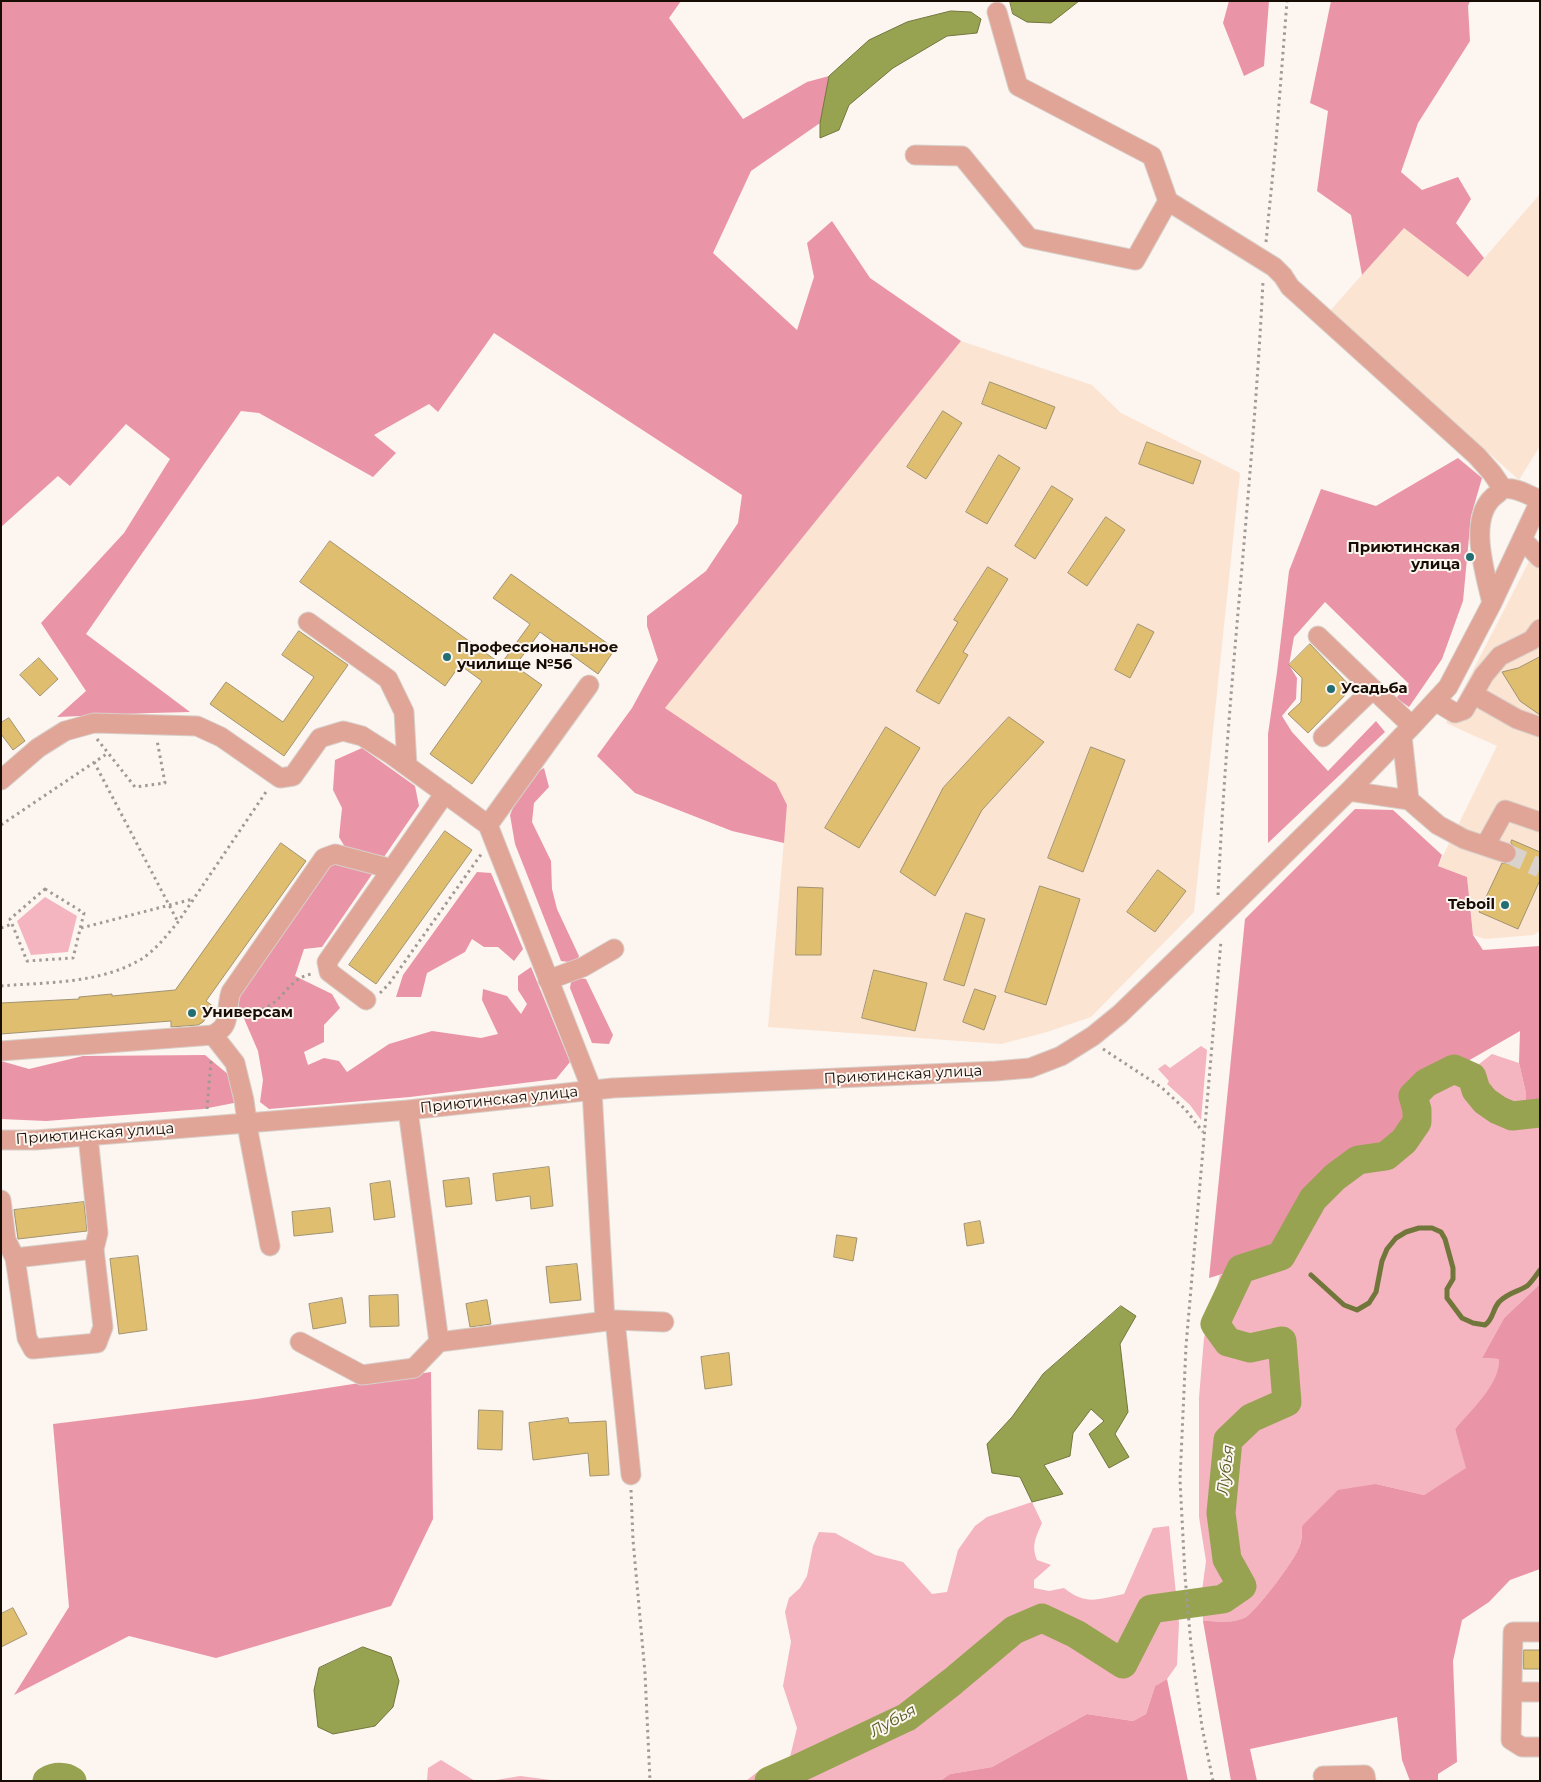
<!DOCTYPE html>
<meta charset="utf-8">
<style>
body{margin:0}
#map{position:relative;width:1541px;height:1782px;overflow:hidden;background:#fcf5f0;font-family:Montserrat,sans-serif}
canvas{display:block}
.frame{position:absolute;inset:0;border:2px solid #170d05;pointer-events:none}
</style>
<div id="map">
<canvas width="1541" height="1782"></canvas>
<div class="frame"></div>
</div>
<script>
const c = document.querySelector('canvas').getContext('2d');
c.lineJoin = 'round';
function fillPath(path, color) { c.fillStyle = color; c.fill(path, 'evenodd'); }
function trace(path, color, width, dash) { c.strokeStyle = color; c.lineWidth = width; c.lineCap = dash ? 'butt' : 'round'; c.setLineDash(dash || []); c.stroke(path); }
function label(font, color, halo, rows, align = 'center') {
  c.font = font + ' Montserrat,sans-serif'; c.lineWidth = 4; c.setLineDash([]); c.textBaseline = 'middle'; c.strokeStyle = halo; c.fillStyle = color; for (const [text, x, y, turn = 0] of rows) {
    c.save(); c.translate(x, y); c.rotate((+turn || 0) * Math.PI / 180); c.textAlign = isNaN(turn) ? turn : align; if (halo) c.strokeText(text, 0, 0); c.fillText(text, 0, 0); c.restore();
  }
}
fillPath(new Path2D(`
 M1540 194V446L1519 480 1330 311 1404 227 1468 277Z
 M961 341 1092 385 1121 413 1240 473 1194 912 1091 1017 1047 1032 1001 1044 768 1027 787 805 665 708Z
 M1540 540V931L1534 935 1485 939 1473 935 1467 877 1438 866 1497 746 1446 723Z`), '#fce4d2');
fillPath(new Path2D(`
 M45 897 77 916 68 952 31 955 17 921Z
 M1201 1046 1207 1050 1201 1120 1190 1105 1167 1084 1169 1081 1158 1069 1165 1064 1170 1068Z
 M1492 1054 1519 1063 1526 1093V1114L1540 1117V1284L1504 1318 1482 1358 1500 1359C1501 1383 1470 1411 1455 1429L1467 1468 1424 1495 1376 1484 1302 1526C1302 1532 1302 1539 1300 1545 1296 1559 1257 1610 1246 1617 1233 1624 1217 1621 1203 1621L1202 1591 1206 1561 1199 1517V1398L1204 1338 1220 1275 1281 1256 1313 1199 1335 1177 1358 1160 1386 1156 1417 1110 1413 1096 1426 1083 1454 1069 1474 1068Z
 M1032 1502 1042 1523C1036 1537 1031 1545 1037 1560L1051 1565 1034 1580V1588L1049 1591 1064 1588C1086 1606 1098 1599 1124 1594L1153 1528 1169 1526 1179 1623 1177 1665 1167 1679 1155 1686 1146 1714 1133 1721 1087 1714 992 1767 950 1774 940 1781H746L756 1773 789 1761 797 1728 783 1686 791 1642 785 1612 789 1598 800 1588 807 1576 813 1546 819 1532 835 1533 875 1555 903 1562 932 1594 947 1592 958 1550 975 1526 987 1517Z
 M441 1760 475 1781H427L428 1768Z
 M520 1776 559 1781H490Z`), '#f4b4c0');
fillPath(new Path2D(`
 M1 1H681L669 18 743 119 807 82 829 76 820 123 751 171 713 253 797 330 814 277 807 243 832 221 870 278 961 341 665 708 776 783 787 805 784 843 732 831 635 793 597 756 632 708 658 660 647 626V616L706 571 738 523 742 495 494 333 438 412 429 404 374 435 396 453 373 477 259 413 241 411 86 634 190 712 151 713 57 717 86 691 41 623 124 533 170 459 126 424 70 486 58 476 1 527Z
 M1229 1H1269L1264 66 1244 76 1223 23Z
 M1331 1H1470L1468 6 1470 41 1418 123 1401 172 1422 190 1458 177 1471 199 1456 223 1484 258 1468 277 1404 228 1362 275 1351 215 1317 191 1328 111 1310 103Z
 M1458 458 1482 478 1471 516 1463 601 1442 659 1409 707 1396 698 1409 684 1325 602 1294 637 1289 665 1297 678 1296 699 1282 716 1292 732 1328 771 1376 721 1385 732 1268 843V734L1277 672 1289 571 1321 489 1376 506Z
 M362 748 415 786 419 806 322 947 304 949 295 976 332 994 340 1008 324 1025V1042L304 1052 308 1065 324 1058 339 1061 347 1072 389 1044 432 1031 481 1038 498 1034 482 1000 483 989 507 996 521 1014 527 1004 518 990V976L531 967 570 1062 556 1079 410 1097 269 1109 260 1102 263 1080 258 1051 236 1000 330 864 352 859 339 837 342 808 333 790 335 760Z
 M544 768 549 787 534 803 532 822 551 861 552 889 557 909 579 956 576 963 561 961 515 844 510 815 525 779Z
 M1355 809 1393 810 1442 855 1438 866 1467 877 1473 935 1483 950 1540 946V1117L1526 1114V1093L1519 1063 1520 1031 1454 1069 1426 1083 1413 1096 1417 1110V1122L1404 1141 1386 1156 1358 1160 1335 1177 1313 1199 1281 1256 1209 1278 1245 919Z
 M477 872 491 873 523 949 514 961 498 947H484L472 939 465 952 427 973 421 997H396L403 975Z
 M572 977 586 979 613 1035 609 1044 592 1043 570 988Z
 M205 1055 229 1075 239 1102 203 1109 46 1121 1 1119V1061L29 1069 83 1056Z
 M1540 1284V1569L1510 1580 1489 1602 1462 1620 1453 1661 1457 1762 1438 1774V1781H1410L1402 1760 1397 1717 1250 1749 1257 1781H1231L1203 1621C1217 1621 1233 1624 1246 1617 1257 1610 1296 1559 1300 1545 1302 1540 1302 1532 1302 1526L1338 1490 1376 1484 1424 1495 1466 1468 1455 1429C1469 1412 1501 1383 1499 1359L1482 1358 1504 1318Z
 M431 1372 433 1519 391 1606 216 1658 129 1636 14 1695 69 1607 53 1424 256 1399Z
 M1167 1679 1188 1781H940L950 1774 992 1767 1087 1714 1133 1721 1146 1714 1155 1686Z`), '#ea94a7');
const water = new Path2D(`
 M1010 1H1079L1051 23 1027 22 1013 14Z
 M951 11 971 12 981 19 977 33 947 36 893 68 849 105 839 130 820 138V123L829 76 869 40 907 22Z
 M1121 1306 1136 1316 1120 1344 1128 1412 1115 1434 1129 1457 1109 1468 1089 1434 1104 1421 1091 1409 1073 1433 1070 1456 1044 1465 1063 1494 1032 1502 1020 1477 992 1473 987 1444 1012 1417 1043 1374Z
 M363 1647 391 1657 399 1681 393 1707 375 1726 333 1734 318 1727 314 1690 319 1668Z`);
fillPath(water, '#98a352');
trace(water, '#71763b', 1);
trace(new Path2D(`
 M1311 1275 1344 1305 1357 1310 1369 1303 1376 1292 1382 1261 1387 1249 1396 1238 1406 1232 1419 1228H1432L1441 1232 1445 1239 1453 1268V1279L1447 1289V1298L1462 1318 1473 1323 1485 1325C1494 1318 1492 1310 1499 1302 1509 1292 1518 1292 1527 1286 1532 1282 1536 1275 1540 1270`), '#71763b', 5);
trace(new Path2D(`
 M47 1781C55 1776 65 1776 72 1781
 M769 1781 799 1768 907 1717 952 1682 1014 1630 1042 1618 1076 1634 1123 1664 1151 1609 1223 1599 1242 1586 1227 1559 1221 1513 1228 1440 1251 1418 1287 1402 1282 1341 1250 1348 1228 1342 1215 1324 1241 1269 1281 1256 1313 1199 1335 1177 1358 1160 1386 1156 1404 1141 1417 1122V1110L1413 1096 1426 1083 1454 1069 1472 1077 1476 1090 1485 1101 1498 1110 1512 1116 1540 1113`), '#98a352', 29);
const building = new Path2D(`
 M990 382 1055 407 1046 429 982 404Z
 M943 411 962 423 926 479 907 467Z
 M1147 442 1201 461 1193 484 1139 464Z
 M999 455 1020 468 987 524 966 512Z
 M1052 486 1073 499 1035 559 1015 546Z
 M1106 517 1125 530 1087 586 1068 573Z
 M330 541 501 664 530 624 493 598 511 574 615 649 598 674 540 632 515 666 542 685 472 784 430 754 482 681 460 665 445 686 300 582Z
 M988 567 1008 579 963 652 968 655 939 704 916 691 958 622 954 620Z
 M1138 624 1154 632 1130 678 1115 670Z
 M299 631 348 665 284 756 210 704 226 682 283 722 314 677 282 655Z
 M1310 644 1352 688 1308 733 1288 714 1301 702 1302 678 1289 665Z
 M1540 657V715L1520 701 1502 672 1518 668Z
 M39 658 58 679 40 696 20 675Z
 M1009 717 1044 742 982 810 935 896 900 872 943 788Z
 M9 718 25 741 13 750 1 734V723Z
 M886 727 920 748 859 848 825 828Z
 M1091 747 1125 760 1083 872 1048 858Z
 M445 831 472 850 376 984 349 965Z
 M1512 840 1540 852V880L1518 929 1479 912 1502 863 1509 864 1514 861 1516 857 1517 850 1511 843Z
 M281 843 306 861 206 1001 214 1007 203 1022 198 1025 171 1027V1021L1 1034V1003L79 999V997L112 994V996L175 990Z
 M1158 870 1186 891 1155 932 1127 912Z
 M1040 886 1080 899 1046 1005 1005 992Z
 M798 887 823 888 821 955H796Z
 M966 913 985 919 964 986 944 980Z
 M874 970 927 983 915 1031 862 1018Z
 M975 989 996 996 984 1030 963 1022Z
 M549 1167 553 1206 531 1209 530 1196 496 1201 493 1174Z
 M469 1178 472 1204 446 1207 443 1181Z
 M390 1181 395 1217 374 1220 370 1184Z
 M84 1202 87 1231 18 1239 14 1210Z
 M330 1208 333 1232 294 1236 292 1212Z
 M980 1221 984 1243 967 1246 964 1224Z
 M837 1235 857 1238 853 1261 834 1257Z
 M138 1256 147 1330 119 1334 110 1259Z
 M577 1264 581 1300 550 1303 546 1267Z
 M398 1295 399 1326 370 1327 369 1296Z
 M342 1298 346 1323 313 1329 309 1304Z
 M487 1300 491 1324 470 1327 466 1304Z
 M729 1353 732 1385 705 1389 701 1357Z
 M479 1410 503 1411 502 1450 478 1449Z
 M568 1418 569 1423 606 1421 609 1475 590 1476 588 1453 533 1460 529 1423Z
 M13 1608 27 1634 1 1647V1614Z
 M1524 1650H1540V1669H1524Z`);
fillPath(building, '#dfbf6f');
trace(building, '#a19371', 1);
trace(new Path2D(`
 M1506 853 1540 868`), '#dad2cd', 19, [19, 9]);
const minor = new Path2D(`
 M997 12 1018 86 1152 156 1168 201 1274 267 1283 276 1290 287 1477 456 1492 473 1503 489
 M915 155 962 156 1029 238 1135 260 1168 201
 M1522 539 1540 558
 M1492 603C1485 572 1466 515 1497 494 1499 492 1501 490 1503 489 1515 486 1530 496 1540 500
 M308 622 388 679 404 712 407 766
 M1318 636 1373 689
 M1473 694 1517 719 1540 727
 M1435 701 1455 713 1464 710 1484 675 1500 656 1532 640 1540 629
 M1402 736 1409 800
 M1323 737 1373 689 1412 726
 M1 780 38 748 65 731 94 723 197 726 221 737 280 778 293 776 320 738 343 731 362 736 392 755 488 825 592 1090 605 1321
 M1349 791 1409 800 1438 825 1464 839 1485 846 1505 810 1540 822
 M488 825 589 685
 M1485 846 1506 853
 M548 980 583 967 614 949
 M366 1000 329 972 327 962 445 793
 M213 1035C216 1033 221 1030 223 1027 229 1020 227 1002 231 992L324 858 335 854 392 869
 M1 1051 213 1035 235 1063 244 1100 249 1136 270 1246
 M408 1110 439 1342
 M1 1140H36L408 1110 613 1088 996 1071 1030 1068 1061 1056 1093 1036 1120 1014 1235 903 1349 791 1412 726 1448 687 1492 603 1540 501
 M1 1200 6 1240 15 1258 27 1338 33 1349 97 1343 103 1327 94 1249 98 1233 88 1136
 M15 1258 94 1249
 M615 1320 631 1475
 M300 1342 362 1375 414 1368 439 1342 615 1320 664 1322
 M1540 1632H1513L1511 1740 1522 1747H1540
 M1512 1692H1538
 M1323 1776 1365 1775 1366 1781`);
trace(minor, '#d7d0ca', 21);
trace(new Path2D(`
 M1266 242 1276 142 1287 1
 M97 739 135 787 165 783 157 740
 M94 762 178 922
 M1 825 108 753
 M45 889 84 913 73 958 27 961 10 919Z
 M1218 895C1227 690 1253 486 1263 281
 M1 928 12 924
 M81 928 193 899
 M1 986C47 982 98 984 140 960 155 951 167 935 178 922L268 789
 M380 993 389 984 482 853
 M243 1014C252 1014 265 1009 272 1004 286 994 293 976 313 974
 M1103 1049 1161 1087 1185 1109 1203 1132
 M207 1109 211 1061
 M631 1490 633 1540 645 1673 650 1781
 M1213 1781 1202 1727 1191 1645 1185 1576 1180 1480 1186 1346 1221 941`), '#a19993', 3, [2.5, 4]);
trace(minor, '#e1a597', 19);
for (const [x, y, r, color] of [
 [1470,557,5,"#236e70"],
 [447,657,5,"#236e70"],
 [1331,689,5,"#236e70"],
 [1505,905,5,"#236e70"],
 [192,1013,5,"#236e70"]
]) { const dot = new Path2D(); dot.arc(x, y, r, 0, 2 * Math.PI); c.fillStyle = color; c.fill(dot); trace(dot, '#fcf5f0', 2); }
label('bold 15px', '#170d05', '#fcf5f0', [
 ["Приютинская",1460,548,"right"],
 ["улица",1460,565,"right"],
 ["Профессиональное",457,648],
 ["училище №56",457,665],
 ["Усадьба",1341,689],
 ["Teboil",1495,905,"right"],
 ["Универсам",202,1013]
], 'left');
label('15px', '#170d05', '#fcf5f0', [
 ["Приютинская улица",903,1075,-3],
 ["Приютинская улица",499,1100,-6],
 ["Приютинская улица",95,1134,-4]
]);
label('italic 16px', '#555b21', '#fcf5f0', [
 ["Лубья",1226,1470,-83],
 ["Лубья",893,1721,-29]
]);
</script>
